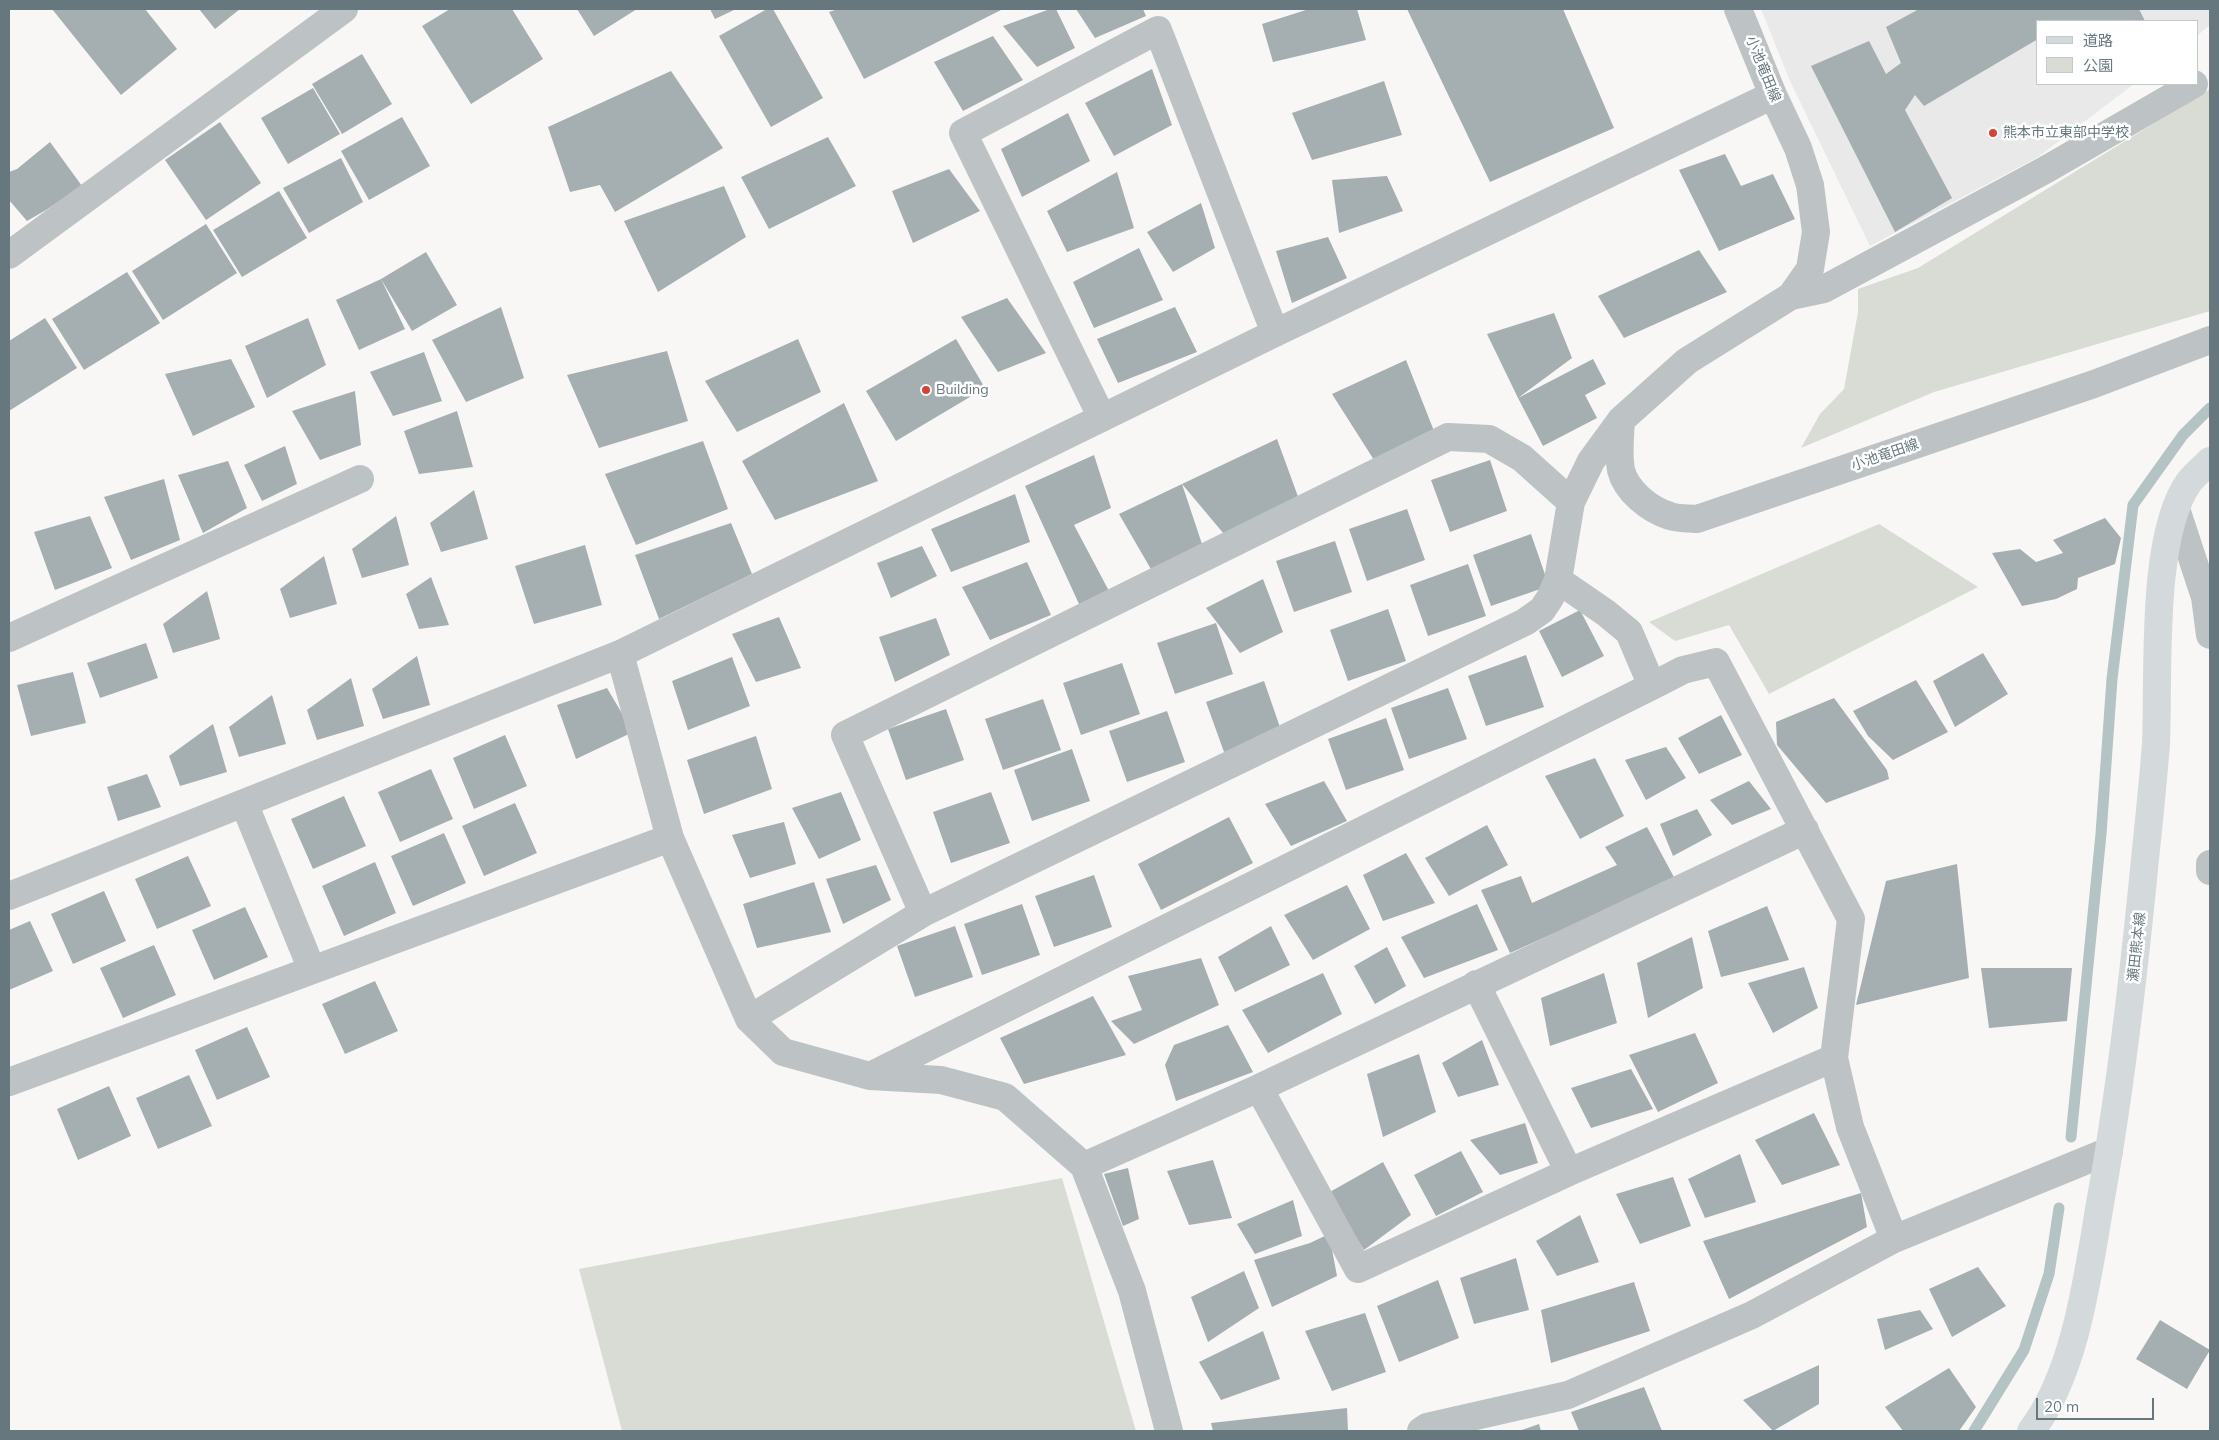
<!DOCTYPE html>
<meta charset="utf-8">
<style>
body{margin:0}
#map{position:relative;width:2219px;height:1440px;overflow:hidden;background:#f8f7f5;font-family:Mulish,"Noto Sans JP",sans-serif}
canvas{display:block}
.frame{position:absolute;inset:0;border:10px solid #66777d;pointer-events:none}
.legend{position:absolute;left:2036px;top:20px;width:162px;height:65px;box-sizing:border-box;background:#fff;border:1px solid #c2c9cb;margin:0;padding:6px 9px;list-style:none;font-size:15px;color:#66777d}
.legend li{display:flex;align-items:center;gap:10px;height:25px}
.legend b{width:25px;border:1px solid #c2c9cb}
.scale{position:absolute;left:2036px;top:1398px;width:118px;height:22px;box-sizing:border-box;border:2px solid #66777d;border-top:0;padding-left:6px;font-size:15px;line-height:18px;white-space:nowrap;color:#66777d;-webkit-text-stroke:4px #fff;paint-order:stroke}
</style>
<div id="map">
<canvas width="2219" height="1440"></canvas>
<div class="frame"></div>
<ul class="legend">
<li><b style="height:6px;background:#d4d9db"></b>道路</li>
<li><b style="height:14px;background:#d8dcd5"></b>公園</li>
</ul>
<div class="scale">20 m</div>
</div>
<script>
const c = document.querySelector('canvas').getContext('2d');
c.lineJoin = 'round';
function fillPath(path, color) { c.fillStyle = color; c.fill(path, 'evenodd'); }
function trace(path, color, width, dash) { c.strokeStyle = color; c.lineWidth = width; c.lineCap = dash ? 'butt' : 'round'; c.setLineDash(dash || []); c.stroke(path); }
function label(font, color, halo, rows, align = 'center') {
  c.font = font + ' Mulish,"Noto Sans JP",sans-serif'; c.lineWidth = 5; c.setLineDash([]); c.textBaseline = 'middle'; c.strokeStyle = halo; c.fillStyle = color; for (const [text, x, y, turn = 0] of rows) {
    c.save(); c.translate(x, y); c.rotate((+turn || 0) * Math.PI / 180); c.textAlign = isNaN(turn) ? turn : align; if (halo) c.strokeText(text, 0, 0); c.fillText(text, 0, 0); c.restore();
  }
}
fillPath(new Path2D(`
 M1761 9H2210V25L2198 35V21H2038V84H2134L2038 157 1870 246 1790 81Z`), '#e8e9e8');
fillPath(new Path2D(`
 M2210 89V311L1934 392 1801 448 1820 414 1844 389 1858 312V289L1918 268Z
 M1879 524 1978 587 1769 694 1729 625 1675 641 1649 622Z
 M1062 1178 1136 1431H622L579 1269Z`), '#d8dcd5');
trace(new Path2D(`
 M2071 1137 2101 834 2112 679 2133 505 2183 435 2210 408
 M1974 1431 2024 1350 2049 1274 2059 1208`), '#b4c3c4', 11);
fillPath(new Path2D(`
 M52 9H145L177 49 121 95Z
 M199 9H240L215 29Z
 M450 9H512L543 59 471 104 422 26Z
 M577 9H637L594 36Z
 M710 9H736L715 19Z
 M767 9H773L823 98 771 127 719 36Z
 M838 9H1003L864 79 829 12Z
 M1050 9H1056L1075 48 1037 67 1003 26Z
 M1076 9H1143L1146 16 1095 38Z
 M1309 9H1357L1366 40 1273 62 1262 24Z
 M1407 9H1563L1614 128 1490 182Z
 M1919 9H2139L2145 21H2038V39L1924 106 1915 95 1905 110 1952 198 1895 232 1811 66 1869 41 1886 74 1901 63 1886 27Z
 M993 36 1023 80 963 111 934 62Z
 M362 54 392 104 342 134 312 84Z
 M1152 69 1172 125 1114 156 1085 103Z
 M671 71 723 148 615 212 600 185 570 192 548 127Z
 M1384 81 1402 135 1312 160 1292 113Z
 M313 88 340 134 288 164 261 118Z
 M1068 113 1090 161 1022 197 1001 149Z
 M402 117 430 166 369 200 341 151Z
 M220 122 261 183 206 220 165 160Z
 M828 137 856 186 769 229 741 177Z
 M50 142 82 186 46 210 27 221 9 200V172L17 169Z
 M1725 154 1741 186 1773 174 1795 219 1719 251 1679 170Z
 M341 158 363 202 309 233 283 188Z
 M949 169 980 211 913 243 892 191Z
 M1117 172 1134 228 1067 252 1047 211Z
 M1387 176 1403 211 1339 233 1332 180Z
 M724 186 746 237 658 292 624 221Z
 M279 191 307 238 242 277 213 230Z
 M1201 203 1215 248 1173 272 1147 232Z
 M206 224 237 273 163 320 132 271Z
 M1328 237 1347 278 1292 303 1276 251Z
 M1139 248 1163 300 1094 328 1073 282Z
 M1699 250 1727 292 1624 338 1598 296Z
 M426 252 457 305 412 331 381 279Z
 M127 272 160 323 84 370 52 319Z
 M381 279 405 329 359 350 336 300Z
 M1007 298 1046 353 998 372 961 317Z
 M501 307 524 378 466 402 432 340Z
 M1175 307 1197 352 1118 383 1097 339Z
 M1554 313 1572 358 1518 398 1593 359 1606 384 1585 395 1597 418 1543 446 1518 398 1487 334Z
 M45 318 77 368 9 411V341Z
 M308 318 326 365 267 398 245 346Z
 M798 339 821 392 737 432 705 381Z
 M956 339 985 388 896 441 866 391Z
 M667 351 688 421 599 448 567 375Z
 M424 352 442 401 393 416 370 372Z
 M231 359 255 407 193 436 165 374Z
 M1406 360 1434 431 1374 460 1332 394Z
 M355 391 361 445 320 460 292 411Z
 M844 403 878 481 775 520 742 461Z
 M457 411 473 467 419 474 404 431Z
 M1277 439 1300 502 1229 540 1182 484Z
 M703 441 728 509 636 545 605 474Z
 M285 446 297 484 262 501 244 465Z
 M1094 455 1111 508 1074 525 1109 591 1079 604 1025 486Z
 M1490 460 1507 511 1450 532 1431 480Z
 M228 461 247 508 203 533 178 475Z
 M164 479 180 540 131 560 104 497Z
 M1182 484 1202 544 1152 571 1119 514Z
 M474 490 488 539 441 552 430 523Z
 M1015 494 1030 542 951 572 931 529Z
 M1407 509 1425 560 1367 581 1349 529Z
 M90 516 112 568 55 590 34 532Z
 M396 516 409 565 362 578 352 549Z
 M2105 518 2121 538 2115 564 2078 578 2077 589 2056 599 2022 606 1992 553 2020 549 2036 562 2063 553 2053 540Z
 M731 523 752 574 659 619 635 555Z
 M1531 534 1549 586 1491 606 1473 555Z
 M1335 541 1352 592 1294 612 1276 561Z
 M585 545 602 605 534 624 515 566Z
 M922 546 937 576 891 598 877 563Z
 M324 556 337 604 290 618 280 589Z
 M1027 562 1051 615 990 640 962 587Z
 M1468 564 1486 616 1428 636 1410 585Z
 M431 577 449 625 419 629 406 594Z
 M1263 579 1283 632 1240 653 1206 608Z
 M207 591 220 639 173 653 163 624Z
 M1388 609 1406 661 1348 681 1330 630Z
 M1580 610 1604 656 1562 677 1539 631Z
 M779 617 801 668 756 682 732 634Z
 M936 618 950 655 895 682 879 637Z
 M1216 623 1233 674 1175 694 1157 643Z
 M146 643 158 678 100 698 87 663Z
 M1983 653 2008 694 1955 727 1933 681Z
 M1526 655 1544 707 1486 726 1468 676Z
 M417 656 430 705 383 719 372 689Z
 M732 657 750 706 688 730 672 681Z
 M1122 663 1140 714 1081 735 1063 683Z
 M73 672 86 723 31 736 17 685Z
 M351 678 364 726 317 740 307 710Z
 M1916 680 1948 732 1893 760 1868 736 1853 711Z
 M1264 681 1282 733 1224 752 1206 702Z
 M607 688 633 732 576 759 557 705Z
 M1448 688 1467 739 1409 759 1391 708Z
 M272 695 286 744 239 757 229 727Z
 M1834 698 1887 770 1889 779 1826 803 1777 745 1776 722Z
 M1043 699 1061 750 1003 770 985 719Z
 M946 709 964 760 906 780 888 729Z
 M1167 711 1185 762 1127 782 1109 731Z
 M1721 715 1742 755 1699 774 1678 738Z
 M1386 718 1404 770 1346 790 1328 739Z
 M213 724 227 772 180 786 169 756Z
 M505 735 527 786 474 809 453 758Z
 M756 736 772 789 704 814 687 760Z
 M1666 747 1686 778 1646 800 1625 760Z
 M1072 749 1090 801 1032 821 1014 770Z
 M1595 758 1624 816 1580 839 1545 776Z
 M431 769 453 819 400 842 378 792Z
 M147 774 161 807 118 821 107 787Z
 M1324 781 1347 821 1291 846 1265 804Z
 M1749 781 1771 809 1732 825 1710 800Z
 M841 792 861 840 819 859 792 808Z
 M991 792 1010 843 951 863 933 812Z
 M344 796 366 846 313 869 291 819Z
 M515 803 537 853 484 876 462 826Z
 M1697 809 1712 835 1673 856 1660 824Z
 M1229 817 1253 863 1161 910 1138 864Z
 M784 822 796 864 750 878 732 835Z
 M1487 825 1508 865 1449 896 1425 858Z
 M1647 827 1675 879 1510 953 1481 890 1521 876 1532 903 1617 865 1605 847Z
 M444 833 466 883 413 906 391 856Z
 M1406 853 1435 903 1383 921 1363 875Z
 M188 856 211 906 157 929 135 879Z
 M375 862 396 913 344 936 322 886Z
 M1957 864 1969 978 1856 1005 1886 881Z
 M876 865 891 900 843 924 826 879Z
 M1094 875 1112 927 1054 947 1035 896Z
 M814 882 831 932 757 948 743 904Z
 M1347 885 1370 929 1313 960 1284 915Z
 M104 891 126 941 73 964 51 914Z
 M1022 904 1040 955 982 975 964 924Z
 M1477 904 1498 950 1424 978 1401 937Z
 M1767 906 1789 960 1721 977 1708 931Z
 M245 907 268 957 214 980 192 930Z
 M30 921 53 971 9 990V930Z
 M955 926 973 977 915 997 897 946Z
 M1271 926 1290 965 1235 992 1218 957Z
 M1692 937 1703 988 1648 1018 1637 963Z
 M154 945 176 995 123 1018 100 968Z
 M1387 947 1406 986 1375 1004 1354 966Z
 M1201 958 1219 1005 1134 1044 1111 1021 1142 1010 1128 976Z
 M1804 967 1818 1008 1773 1033 1748 983Z
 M1981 968H2072L2067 1021 1989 1028Z
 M1323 973 1342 1014 1268 1053 1242 1010Z
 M1604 973 1617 1023 1550 1046 1541 998Z
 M375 981 398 1031 345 1054 322 1004Z
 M1093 996 1126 1055 1024 1084 1000 1038Z
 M1228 1025 1253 1072 1176 1101 1165 1065 1174 1045Z
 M247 1027 270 1077 217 1100 195 1050Z
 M1695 1033 1718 1083 1658 1112 1629 1055Z
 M1482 1040 1499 1085 1458 1097 1442 1063Z
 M1419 1054 1436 1112 1383 1137 1367 1074Z
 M1631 1069 1653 1109 1591 1128 1571 1088Z
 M189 1075 212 1126 158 1149 136 1098Z
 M109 1086 131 1136 78 1160 57 1109Z
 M1814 1113 1840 1165 1782 1185 1755 1140Z
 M1525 1123 1538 1163 1500 1175 1470 1140Z
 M1461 1151 1483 1192 1436 1216 1414 1175Z
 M1740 1154 1756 1202 1705 1218 1688 1179Z
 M1213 1160 1232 1218 1189 1225 1167 1171Z
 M1383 1162 1411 1215 1364 1250 1328 1193Z
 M1128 1168 1139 1219 1123 1226 1104 1174Z
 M1673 1177 1691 1226 1640 1244 1616 1194Z
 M1861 1193 1867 1227 1729 1299 1703 1241Z
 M1293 1200 1302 1236 1255 1254 1237 1224Z
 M1580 1215 1599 1262 1557 1276 1536 1241Z
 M1329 1234 1337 1276 1272 1307 1254 1260 1310 1243Z
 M1516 1258 1529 1310 1474 1324 1460 1278Z
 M1978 1267 2006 1306 1952 1337 1929 1289Z
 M1244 1271 1259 1308 1208 1342 1191 1297Z
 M1438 1280 1459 1338 1399 1362 1377 1306Z
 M1634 1282 1650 1331 1551 1363 1541 1310Z
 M1920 1310 1933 1329 1885 1350 1877 1319Z
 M1365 1313 1386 1372 1332 1391 1305 1331Z
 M2160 1320 2210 1350 2187 1389 2136 1359Z
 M1263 1331 1280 1379 1221 1400 1199 1362Z
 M1819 1365V1404L1773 1431 1743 1400Z
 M1949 1368 1976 1407 1959 1431H1903L1885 1407Z
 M1644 1387 1662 1431H1579L1571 1412Z
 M1347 1408 1348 1431H1213L1211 1423Z
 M1539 1424 1541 1431H1519Z`), '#a5aeb1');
trace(new Path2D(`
 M9 255 344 9
 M1791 296 1824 289 2047 169 2194 84
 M1102 418 963 133 1158 30 1275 333
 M1621 420C1620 437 1618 454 1621 470 1626 491 1650 510 1670 516 1678 519 1689 518 1697 519L2094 384 2210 340
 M2176 509 2205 597 2210 635
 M1558 580 1606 613 1629 632 1652 686 1683 670 1716 662 1851 919 1834 1058 1850 1127 1894 1239
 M9 638 360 479
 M620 654 670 838 749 1019 783 1052 870 1076 941 1080 1005 1097 1084 1166 1132 1291 1169 1431
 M244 803 312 970
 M2210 864V871
 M9 896 620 654 1275 333 1773 95
 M923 913 845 735 1448 437 1489 439 1522 458 1571 502
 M1476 984 1569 1172
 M749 1019 923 913 1525 622 1542 610 1550 598 1558 580 1571 502 1591 461 1621 420 1687 361 1791 296 1810 269 1816 232 1810 185 1798 148 1773 95 1738 9
 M872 1075 1652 686
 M9 1082 670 838
 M1259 1088 1358 1269 1569 1172 1834 1058
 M1084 1166 1259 1088 1805 830
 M1421 1431 1427 1427 1568 1395 1752 1315 1894 1239 2109 1151`), '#bdc2c4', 28);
trace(new Path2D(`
 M2031 1431C2077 1371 2088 1272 2101 1198 2121 1086 2134 973 2145 859 2149 821 2153 782 2156 744 2159 677 2150 536 2189 482 2195 474 2203 468 2210 461`), '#d4d9db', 28);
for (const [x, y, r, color] of [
 [1993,133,5,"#d3433a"],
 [926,390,5,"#d3433a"]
]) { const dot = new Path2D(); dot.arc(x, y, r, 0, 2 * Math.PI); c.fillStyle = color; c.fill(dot); trace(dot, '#fff', 2); }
label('14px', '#66777d', '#fff', [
 ["小池竜田線",1763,69,68],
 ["小池竜田線",1885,455,-19],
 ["瀬田熊本線",2137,947,-84]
]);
label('14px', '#66777d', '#fff', [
 ["熊本市立東部中学校",2003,133],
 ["Building",936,390]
], 'left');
</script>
